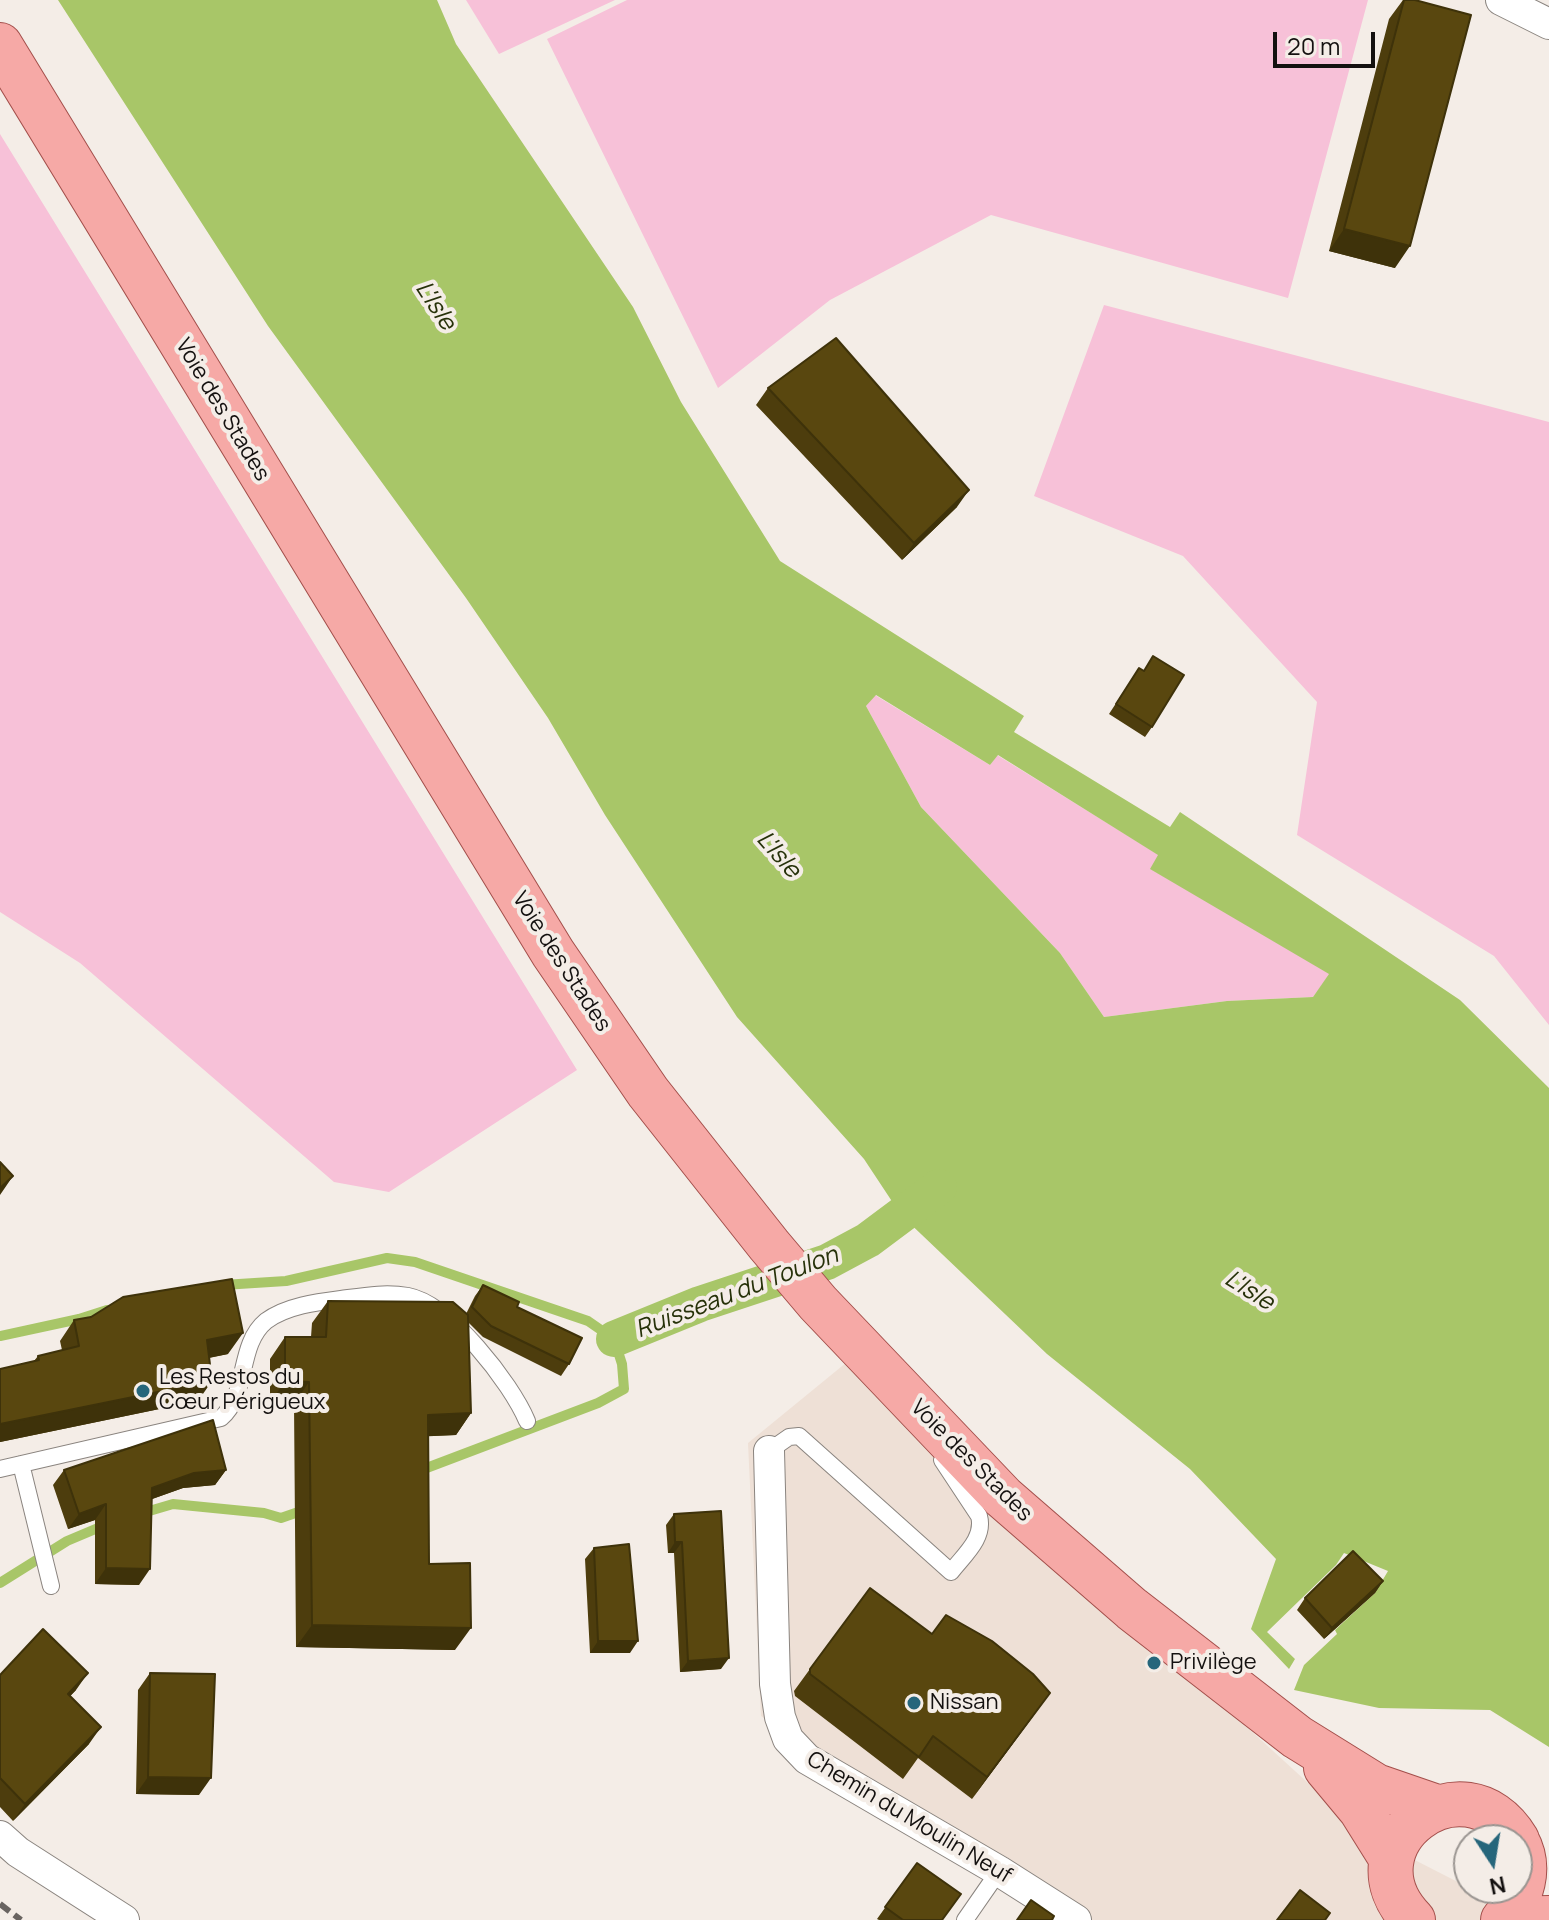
<!DOCTYPE html>
<meta charset="utf-8">
<style>
body{margin:0}
#map{position:relative;width:1549px;height:1920px;overflow:hidden;background:#f4ede7;font-family:Manrope,sans-serif}
canvas{display:block}
.north{position:absolute;left:1453px;top:1824px;width:80px;height:80px;box-sizing:border-box;background:#f4ede7;border:2px solid #9a9591;border-radius:50%;rotate:168deg;font-size:22px;font-weight:700;line-height:32px;text-align:center;color:#141110}
.north::after{content:'';display:block;margin:auto;width:28px;height:36px;background:#26667b;clip-path:polygon(50% 0,100% 100%,50% 72%,0 100%)}
.scale{position:absolute;left:1273px;top:32px;width:102px;height:36px;box-sizing:border-box;border:4px solid #141110;border-top:0;padding-left:10px;font-size:24px;line-height:28px;white-space:nowrap;color:#141110;-webkit-text-stroke:6px #f4ede7;paint-order:stroke}
</style>
<div id="map">
<canvas width="1549" height="1920"></canvas>
<div class="north">N</div>
<div class="scale">20 m</div>
</div>
<script>
const c = document.querySelector('canvas').getContext('2d');
c.lineJoin = 'round';
function fillPath(path, color) { c.fillStyle = color; c.fill(path, 'evenodd'); }
function trace(path, color, width, dash) { c.strokeStyle = color; c.lineWidth = width; c.lineCap = dash ? 'butt' : 'round'; c.setLineDash(dash || []); c.stroke(path); }
function label(font, color, halo, rows, align = 'center') {
  c.font = font + ' Manrope,sans-serif'; c.lineWidth = 8; c.setLineDash([]); c.textBaseline = 'middle'; c.strokeStyle = halo; c.fillStyle = color; for (const [text, x, y, turn = 0] of rows) {
    c.save(); c.translate(x, y); c.rotate((+turn || 0) * Math.PI / 180); c.textAlign = isNaN(turn) ? turn : align; if (halo) c.strokeText(text, 0, 0); c.fillText(text, 0, 0); c.restore();
  }
}
fillPath(new Path2D(`
 M847 1362 1364 1834 1532 1920H1056L761 1716 748 1443Z`), '#eee0d6');
fillPath(new Path2D(`
 M466 0H615L499 54Z
 M627 0H1368L1288 298 991 215 830 300 718 388 547 39Z
 M0 134 577 1070 389 1192 334 1182 80 963 0 912Z
 M1104 305 1549 422V1025L1494 956 1297 835 1317 702 1183 556 1034 496Z
 M875 695 990 765 997 755 1159 855 1151 869 1330 974 1313 997 1227 1001 1104 1017 1060 953 921 807 866 706Z`), '#f7c1d8');
fillPath(new Path2D(`
 M58 0H437L456 44 633 307 681 402 780 561 1024 716 1014 732 1170 827 1180 812 1460 1000 1549 1088V1747L1490 1710 1379 1708 1294 1690 1304 1665 1337 1634 1335 1630 1375 1593 1388 1571 1344 1553 1336 1565 1267 1632 1295 1659 1289 1669 1251 1629 1276 1559 1190 1469 1047 1354 901 1215 864 1159 737 1017 605 815 548 718 466 598 268 326ZM876 695 990 765 998 755 1158 855 1150 869 1329 974 1313 997 1227 1001 1104 1017 1060 953 921 807 866 706Z`), '#a8c668');
trace(new Path2D(`
 M223 1285 286 1281 387 1258 415 1262 588 1321 614 1339 622 1364 624 1389 598 1403 416 1472
 M0 1336 79 1319 107 1310
 M139 1514 173 1504 264 1513 281 1518 307 1509
 M0 1583 67 1541 105 1525`), '#a8c668', 10);
trace(new Path2D(`
 M614 1339 700 1304 827 1262 868 1240 939 1187`), '#a8c668', 36);
const service = new Path2D(`
 M769 1451 789 1437 799 1436 951 1572C964 1555 985 1538 979 1516L942 1460
 M21 1464 51 1586
 M0 1469 221 1418C249 1394 237 1345 266 1321 286 1306 317 1302 341 1299 363 1296 385 1292 408 1296 450 1304 511 1383 527 1421
 M965 1920 999 1871`);
const minor = new Path2D(`
 M1501 0 1549 24
 M769 1451 775 1684 780 1717 788 1739 807 1759 999 1871 1076 1920
 M0 1836 18 1852 124 1920`);
const primary = new Path2D(`
 M0 45 553 953 648 1092 769 1245 818 1303 1003 1497 1132 1609 1297 1737 1376 1786 1437 1807
 M1326 1768 1361 1810 1391 1858
 M1504 1919 1549 1918
 M1413 1920C1340 1845 1464 1752 1517 1840
 M1503 1920C1522 1898 1532 1868 1517 1841`);
trace(service, '#8a847f', 18);
trace(minor, '#8a847f', 32);
trace(primary, '#a34f4b', 46);
trace(service, '#fff', 16);
trace(minor, '#fff', 30);
trace(primary, '#f6a9a6', 44);
trace(new Path2D(`
 M0 1904 21 1920`), '#696461', 6, [12, 6]);
fillPath(new Path2D(`
 M1403 0H1415L1395 268 1329 251 1389 19Z
 M768 388 957 507 902 560 756 405Z
 M1139 668 1152 727 1145 737 1109 714Z
 M483 1285 517 1307 569 1364 561 1376 483 1337 468 1322 471 1413 456 1435 428 1436 429 1564 455 1650 296 1647 294 1404 270 1403V1359L285 1337H311L312 1323 328 1301 466 1314 475 1296Z
 M74 1320 228 1354 209 1358 198 1401 0 1442V1369L34 1361 38 1356 62 1350 60 1341Z
 M64 1470H226L215 1485 183 1488 152 1499 139 1585 95 1584V1520L68 1529 53 1485Z
 M674 1514 721 1669 680 1672 674 1553H668L666 1525Z
 M594 1548 630 1653H590L585 1559Z
 M1383 1581 1375 1593 1324 1639 1297 1610 1305 1598Z
 M810 1669 1034 1715 972 1799 918 1758 903 1779 795 1696 794 1691Z
 M150 1673 199 1795 136 1794 138 1690Z
 M0 1675 76 1690 70 1696 89 1744 13 1821 0 1807Z
 M917 1863 942 1920H879L877 1919Z`), '#4d3d0d');
fillPath(new Path2D(`
 M1344 229 1410 246 1395 268 1329 251Z
 M969 490 957 507 902 560 914 543Z
 M13 1176 0 1195V1188Z
 M243 1333 228 1354 192 1361 207 1340Z
 M212 1381 198 1401 0 1442V1424Z
 M285 1381 309 1382 294 1404 270 1403Z
 M471 1413 456 1435 412 1437 428 1415Z
 M226 1470 215 1485 183 1488 141 1503 152 1488 194 1473Z
 M106 1504 95 1520 68 1529 79 1514Z
 M675 1542H682L674 1553H668Z
 M106 1568 150 1569 139 1585 95 1584Z
 M1383 1581 1375 1593 1324 1639 1332 1628Z
 M312 1625 471 1628 455 1650 296 1647Z
 M598 1641H638L630 1653H590Z
 M729 1658 721 1669 680 1672 688 1661Z
 M88 1673 76 1690 56 1711 68 1694Z
 M1050 1693 1034 1715 972 1799 987 1777Z
 M101 1727 89 1744 13 1821 25 1804Z
 M148 1777 211 1778 199 1795 136 1794Z`), '#3e320a');
const building = new Path2D(`
 M1404 0H1415L1471 15 1410 246 1344 229Z
 M836 338 969 490 914 543 768 388Z
 M1153 656 1184 675 1152 727 1116 704 1139 668 1144 671Z
 M0 1162 13 1176 0 1188Z
 M232 1279 243 1333 207 1340 212 1381 0 1424V1369L39 1360 38 1356 79 1346 74 1320 91 1317 123 1297Z
 M483 1285 519 1302 517 1307 582 1338 569 1364 491 1326 472 1307Z
 M328 1301 453 1302 468 1315 471 1413 428 1415 429 1564 470 1563 471 1628 312 1625 309 1382 285 1381V1337H326Z
 M213 1420 226 1470 194 1473 152 1488 150 1569 106 1568V1504L79 1514 64 1470Z
 M721 1511 729 1658 688 1661 682 1542H675L674 1514Z
 M629 1544 638 1641H598L594 1548Z
 M1353 1551 1383 1581 1332 1628 1305 1598Z
 M870 1588 932 1634 946 1615 992 1641 1033 1674 1050 1693 987 1777 933 1736 919 1757 810 1674V1669Z
 M43 1629 88 1673 68 1694 101 1727 25 1804 0 1778V1675Z
 M150 1673 215 1674 211 1778 148 1777Z
 M917 1863 961 1894 942 1920H903L885 1907Z
 M1300 1890 1330 1913 1325 1920H1277Z
 M1031 1900 1054 1916 1052 1920H1017Z`);
fillPath(building, '#59470f');
trace(building, '#3e320a', 2);
for (const [x, y, r, color] of [
 [143,1391,8,"#26667b"],
 [1154,1663,8,"#26667b"],
 [914,1703,8,"#26667b"]
]) { const dot = new Path2D(); dot.arc(x, y, r, 0, 2 * Math.PI); c.fillStyle = color; c.fill(dot); trace(dot, '#f4ede7', 3); }
label('22px', '#141110', '#f4ede7', [
 ["Voie des Stades",222,410,59],
 ["Voie des Stades",561,962,57],
 ["Voie des Stades",971,1461,45],
 ["Chemin du Moulin Neuf",909,1818,31]
]);
label('22px', '#141110', '#f4ede7', [
 ["Les Restos du",159,1378],
 ["Cœur Périgueux",159,1403],
 ["Privilège",1170,1663],
 ["Nissan",930,1703]
], 'left');
label('italic 24px', '#263109', '#f4ede7', [
 ["L'Isle",435,306,57],
 ["L'Isle",778,855,49],
 ["L'Isle",1249,1291,32],
 ["Ruisseau du Toulon",737,1293,-21]
]);
</script>
